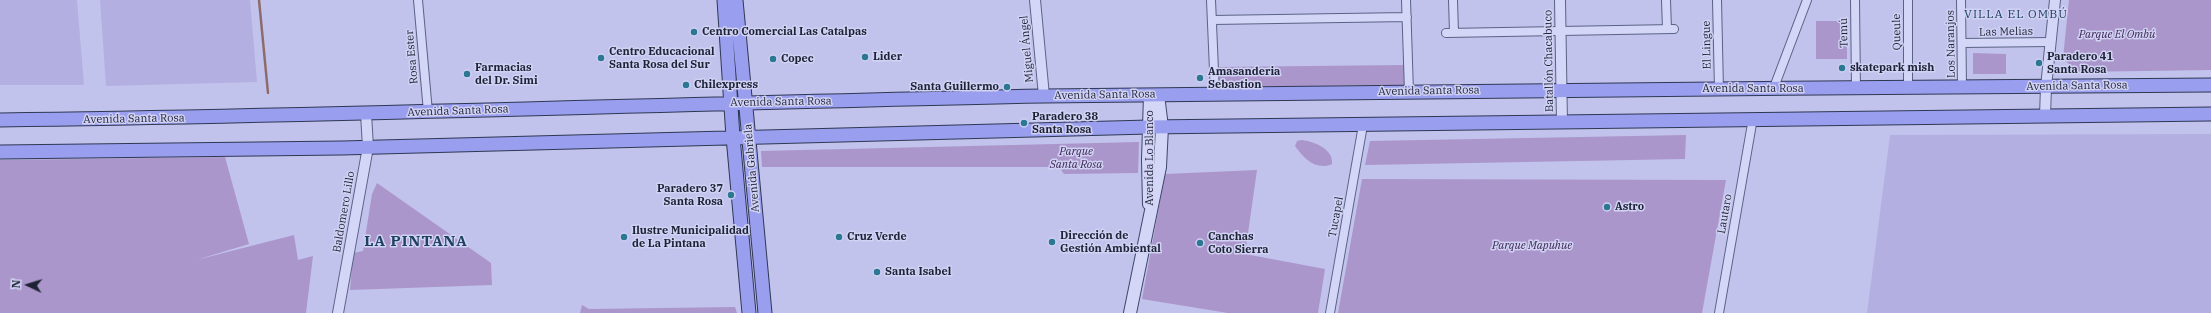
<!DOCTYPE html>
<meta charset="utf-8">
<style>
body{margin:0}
#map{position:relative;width:2211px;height:313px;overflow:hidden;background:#c2c3ec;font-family:"IBM Plex Serif",serif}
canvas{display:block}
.north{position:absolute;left:8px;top:265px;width:40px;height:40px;-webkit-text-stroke:3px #d1d2f4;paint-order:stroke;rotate:274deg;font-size:11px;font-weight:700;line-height:16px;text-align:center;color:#1d2335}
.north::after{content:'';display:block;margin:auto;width:14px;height:18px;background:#1d2335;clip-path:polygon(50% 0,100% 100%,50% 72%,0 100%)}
</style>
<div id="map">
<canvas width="2211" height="313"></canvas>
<div class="north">N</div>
</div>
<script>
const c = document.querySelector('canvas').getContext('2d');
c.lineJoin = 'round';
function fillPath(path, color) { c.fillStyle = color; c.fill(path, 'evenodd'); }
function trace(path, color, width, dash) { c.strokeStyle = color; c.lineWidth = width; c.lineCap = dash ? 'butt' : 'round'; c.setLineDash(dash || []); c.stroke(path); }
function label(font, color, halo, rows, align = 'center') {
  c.font = font + ' "IBM Plex Serif",serif'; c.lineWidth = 3; c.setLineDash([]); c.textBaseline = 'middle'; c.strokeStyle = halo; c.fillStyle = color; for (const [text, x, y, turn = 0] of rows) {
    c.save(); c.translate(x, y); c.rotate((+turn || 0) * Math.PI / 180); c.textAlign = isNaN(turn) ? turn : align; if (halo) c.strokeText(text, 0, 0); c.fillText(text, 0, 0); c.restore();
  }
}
fillPath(new Path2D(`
 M0 0H77L84 85H0Z
 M100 0H250L257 82 106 86Z
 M2211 134V313H1867L1890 135Z`), '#b4afe1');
fillPath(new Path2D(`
 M2069 0H2211V70L2077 72 2063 58Z
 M1816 21H1847V59H1816Z
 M1973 53 2006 54V74H1973Z
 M1404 65 1405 85 1219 87 1218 67Z
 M1686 135 1685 159 1365 165 1370 141Z
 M1301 140C1313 141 1334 149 1332 164 1317 171 1304 159 1295 146L1297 141Z
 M1139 142 1138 173 1064 174 1059 167H762L761 151Z
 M225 157 249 244 196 260 294 235 298 260 313 256 306 313H0V160Z
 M1257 170 1245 254 1325 269 1318 313H1228L1142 299 1165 174Z
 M1362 179 1726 180 1702 313H1338Z
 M377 183 491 263 492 285 350 290 353 253 363 251 372 194Z
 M582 305 589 309 735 307 737 313H580Z`), '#aa96ca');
trace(new Path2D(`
 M259 0 268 93`), '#8c6c6b', 2.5);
const minor = new Path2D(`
 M418 0 428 112
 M1211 0 1215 94
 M1406 0 1409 92
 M1453 0 1454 33
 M1666 0 1667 29
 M1717 0 1719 90
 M1855 0 1856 89
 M1908 0V88
 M1961 0 1962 87
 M1212 20 1407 17
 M1446 33 1674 29
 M1962 43 2050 42
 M1773 90 1807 0
 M1330 313 1363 125
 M1719 313 1753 118`);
const tertiary = new Path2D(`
 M1035 0 1044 96
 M1560 0 1562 123
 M2045 116 2046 87 2055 0
 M338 313 368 147 366 114`);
const secondary = new Path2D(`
 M1149 204 1148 160 1150 95
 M1130 313 1160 167 1162 127 1158 95`);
const primary = new Path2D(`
 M724 0 733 137 749 313
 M736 0 765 313
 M0 120C348 116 696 103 1044 96 1433 89 1822 89 2211 85
 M0 152 342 148 1149 127 2211 114`);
trace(minor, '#5a6385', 10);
trace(tertiary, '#5a6385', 12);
trace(secondary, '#3d4767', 14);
trace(primary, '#2e3853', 15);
trace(minor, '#d4d6f7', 8);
trace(tertiary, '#d4d6f7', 10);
trace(secondary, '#d4d6f7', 12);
trace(primary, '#9a9eee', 13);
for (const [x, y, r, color] of [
 [694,32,4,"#2c7892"],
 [865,57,4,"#2c7892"],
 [601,58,4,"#2c7892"],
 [773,59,4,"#2c7892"],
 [2039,63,4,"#2c7892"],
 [1842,68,4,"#2c7892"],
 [467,74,4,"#2c7892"],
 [1200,78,4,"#2c7892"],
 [686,85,4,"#2c7892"],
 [1007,87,4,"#2c7892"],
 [1024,123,4,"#2c7892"],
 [731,195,4,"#2c7892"],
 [1607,207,4,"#2c7892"],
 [624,237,4,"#2c7892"],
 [839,237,4,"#2c7892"],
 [1052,242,4,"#2c7892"],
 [1200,243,4,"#2c7892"],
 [877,272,4,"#2c7892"]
]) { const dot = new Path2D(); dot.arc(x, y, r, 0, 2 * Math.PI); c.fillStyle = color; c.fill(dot); trace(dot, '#d1d2f4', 1.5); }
label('bold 11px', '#1d2335', '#d1d2f4', [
 ["Centro Comercial Las Catalpas",702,32],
 ["Centro Educacional",609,52],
 ["Santa Rosa del Sur",609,65],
 ["Lider",873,57],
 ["Paradero 41",2047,57],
 ["Santa Rosa",2047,70],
 ["Copec",781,59],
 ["Farmacias",475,68],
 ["del Dr. Simi",475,81],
 ["skatepark mish",1850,68],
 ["Amasanderia",1208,72],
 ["Sebastion",1208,85],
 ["Chilexpress",694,85],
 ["Santa Guillermo",999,87,"right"],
 ["Paradero 38",1032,117],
 ["Santa Rosa",1032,130],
 ["Paradero 37",723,189,"right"],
 ["Santa Rosa",723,202,"right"],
 ["Astro",1615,207],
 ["Ilustre Municipalidad",632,231],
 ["de La Pintana",632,244],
 ["Dirección de",1060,236],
 ["Gestión Ambiental",1060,249],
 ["Cruz Verde",847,237],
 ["Canchas",1208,237],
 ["Coto Sierra",1208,250],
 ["Santa Isabel",885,272]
], 'left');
label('11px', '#1d2335', '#d1d2f4', [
 ["Queule",1897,32,-91],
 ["Las Melias",2006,32,-1],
 ["Temú",1844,33,-91],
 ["Los Naranjos",1951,44,-91],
 ["El Lingue",1707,45,-91],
 ["Miguel Ángel",1027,49,-95],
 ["Rosa Ester",412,57,-95],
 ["Batallón Chacabuco",1549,61,-91],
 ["Avenida Santa Rosa",2077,86,-1],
 ["Avenida Santa Rosa",1753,89],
 ["Avenida Santa Rosa",1429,91,-1],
 ["Avenida Santa Rosa",1105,95,-1],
 ["Avenida Santa Rosa",781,102,-1],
 ["Avenida Santa Rosa",458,111,-2],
 ["Avenida Santa Rosa",134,119,-1],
 ["Avenida Lo Blanco",1150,158,-90],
 ["Avenida Gabriela",752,168,-95],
 ["Baldomero Lillo",344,212,-80],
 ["Lautaro",1725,214,-80],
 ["Tucapel",1336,217,-80]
]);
label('italic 11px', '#3b2551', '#d1d2f4', [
 ["Parque El Ombú",2117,35],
 ["Parque",1076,152],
 ["Santa Rosa",1076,165],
 ["Parque Mapuhue",1532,246]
]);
c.letterSpacing = '1px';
label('12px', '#1e4160', '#d1d2f4', [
 ["VILLA EL OMBÚ",2016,15]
]);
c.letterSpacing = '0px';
c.letterSpacing = '1px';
label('bold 15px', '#1e4160', '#d1d2f4', [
 ["LA PINTANA",416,242]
]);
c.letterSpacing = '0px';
</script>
